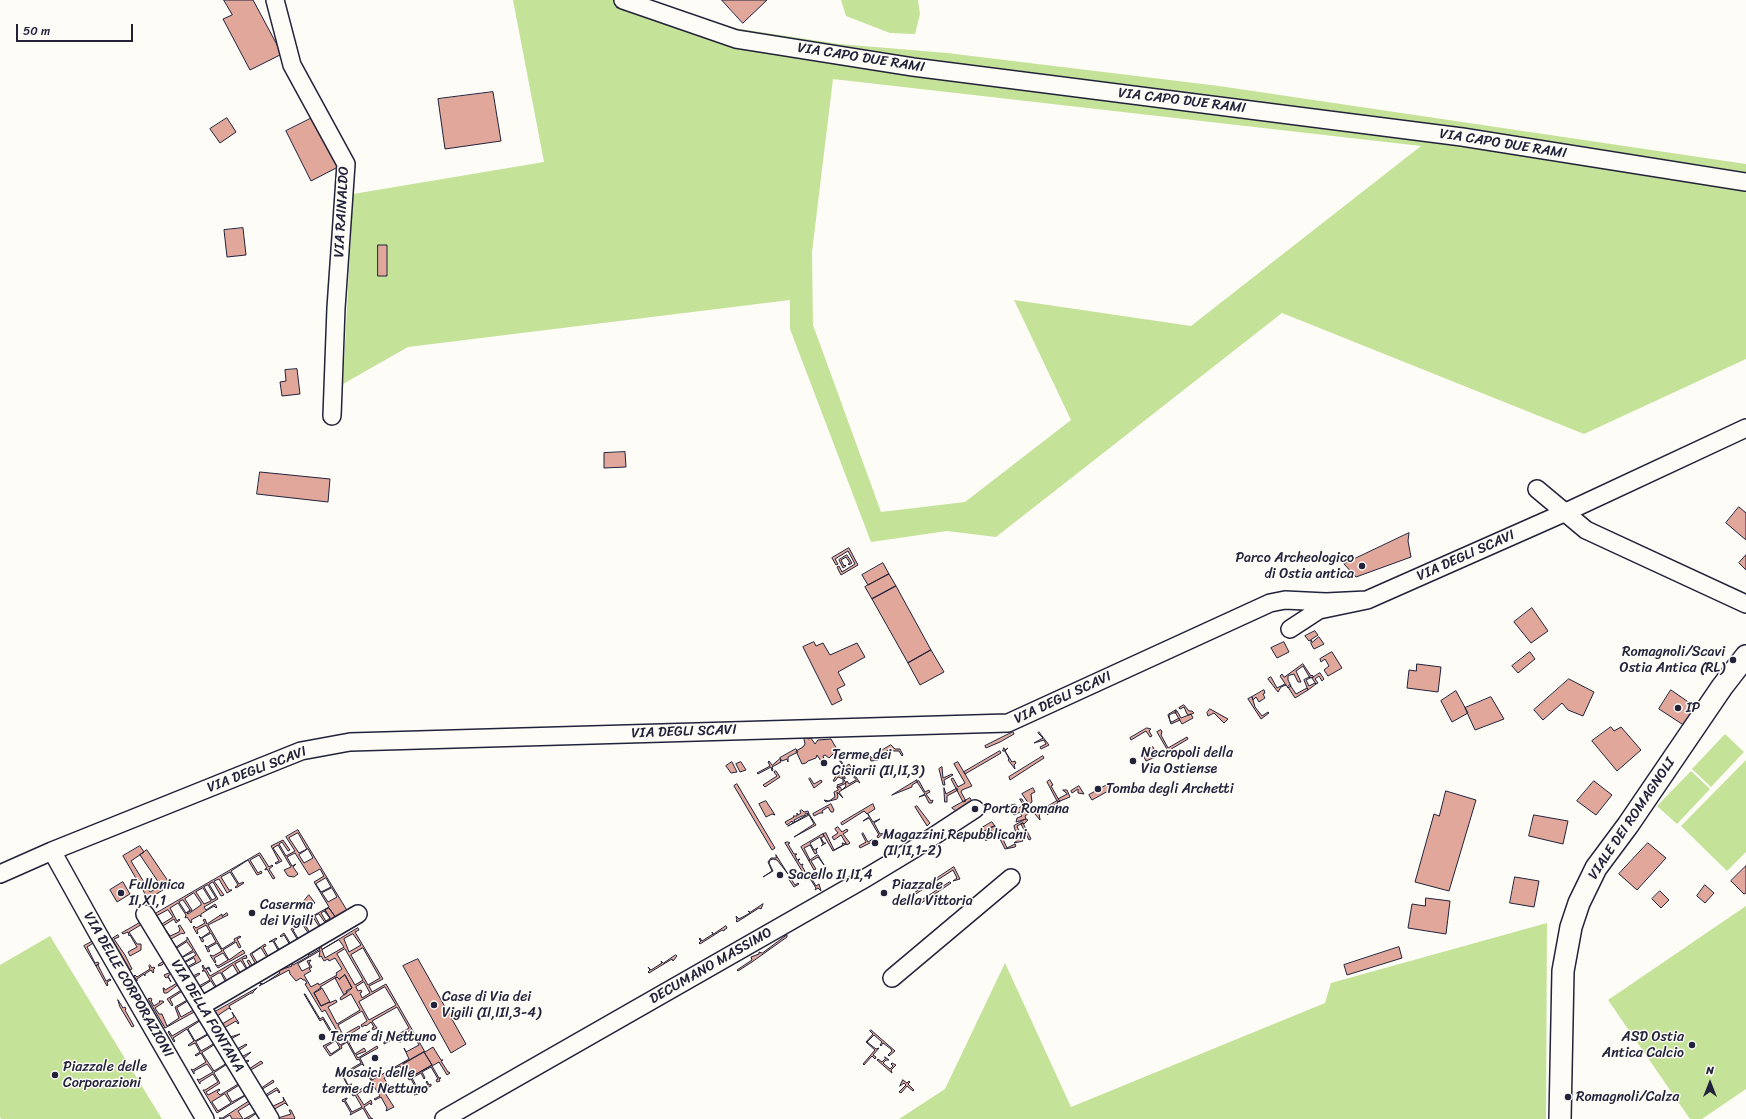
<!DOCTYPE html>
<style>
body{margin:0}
#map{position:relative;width:1746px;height:1119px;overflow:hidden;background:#fdfcf7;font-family:Sriracha,sans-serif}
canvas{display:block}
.north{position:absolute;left:1690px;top:1063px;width:40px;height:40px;-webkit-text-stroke:3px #fdfcf7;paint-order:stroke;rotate:0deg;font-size:11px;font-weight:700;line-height:16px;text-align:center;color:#22223b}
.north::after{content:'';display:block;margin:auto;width:14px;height:18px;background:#22223b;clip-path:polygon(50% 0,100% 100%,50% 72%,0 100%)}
.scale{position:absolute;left:16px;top:24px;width:117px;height:18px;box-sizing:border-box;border:2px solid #22223b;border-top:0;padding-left:5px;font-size:12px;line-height:14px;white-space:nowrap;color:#22223b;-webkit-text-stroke:3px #fdfcf7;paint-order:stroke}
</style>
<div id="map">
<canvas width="1746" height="1119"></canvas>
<div class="north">N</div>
<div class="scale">50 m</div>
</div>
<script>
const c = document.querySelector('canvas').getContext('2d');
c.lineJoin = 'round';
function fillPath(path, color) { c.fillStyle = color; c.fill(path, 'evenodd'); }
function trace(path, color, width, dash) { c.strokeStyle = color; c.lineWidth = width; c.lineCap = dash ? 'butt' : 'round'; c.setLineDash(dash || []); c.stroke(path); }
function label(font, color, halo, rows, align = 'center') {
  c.font = font + ' Sriracha,sans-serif'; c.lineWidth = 3; c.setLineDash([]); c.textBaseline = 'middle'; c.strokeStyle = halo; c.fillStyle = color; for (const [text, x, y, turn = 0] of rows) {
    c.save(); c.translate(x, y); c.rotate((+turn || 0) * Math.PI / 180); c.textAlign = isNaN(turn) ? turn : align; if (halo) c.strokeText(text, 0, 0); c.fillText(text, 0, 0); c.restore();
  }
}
fillPath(new Path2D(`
 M513 0H648L727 27 839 44 947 53 1219 86 1746 164V359L1584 434 1282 313 996 537 947 531 871 542 790 329V300L408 347 343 384 353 194 544 162ZM833 79 1421 146 1191 326 1014 300 1071 420 965 502 881 512 813 325 812 252Z
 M841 0H918L920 14 915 34 890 33 846 16Z
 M1725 734 1744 752 1711 787 1692 769Z
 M1746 760V852L1727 871 1681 826Z
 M1691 771 1710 789 1677 824 1657 806Z
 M1746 906V1089L1702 1119H1690L1608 1000Z
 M1547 923 1546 1119H899L945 1089 1005 963 1071 1107 1325 1003 1331 983Z
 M50 936 162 1119H1L0 1117V965Z`), '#c5e299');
const building = new Path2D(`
 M224 0H253L282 54 250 70 223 19 232 15Z
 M722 0H767L743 23Z
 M493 92 501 141 445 149 438 99Z
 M314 117 340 166 311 181 286 131Z
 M227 118 236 132 220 143 210 129Z
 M243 228 246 255 227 257 224 230Z
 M378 245H387V276H378Z
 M297 369 300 394 282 396 280 382 286 381 285 370Z
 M625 452 626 467 604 468V453Z
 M260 472 330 479 328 502 257 494Z
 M1739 507 1746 513V540L1726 523Z
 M1409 533 1408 541 1411 557 1356 577 1344 564Z
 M849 548 858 565 841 575 837 567 839 566 842 572 855 564 848 551 835 559 838 564 836 565 832 558Z
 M847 555 852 563 849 565 848 564 850 563 846 557 841 560 844 566 845 565 846 566 843 568 839 560Z
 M1746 555V570L1739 563Z
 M883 563 889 574 868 585 862 575Z
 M889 574 896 586 872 599 865 587Z
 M896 586 931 650 908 663 872 599Z
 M1532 608 1548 631 1531 643 1514 622Z
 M1315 631 1318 635 1309 641 1305 636Z
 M1319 637 1324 644 1314 649 1311 644V640L1312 642Z
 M814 642 816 646 823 643 830 655 857 643 865 657 838 672 845 685 837 689 842 700 832 705 803 647Z
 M1284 642 1289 652 1277 658 1271 648Z
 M931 650 944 672 920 685 908 663Z
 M1332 652 1342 668 1328 676 1324 670 1329 666 1325 659 1321 662 1320 659Z
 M1530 652 1535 659 1518 673 1512 666Z
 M1303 664 1311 676 1312 675 1314 677 1310 678 1303 666 1296 671 1301 682H1298L1294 674 1290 675 1288 676V680L1291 686 1288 688 1280 676 1282 674 1284 677Z
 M1417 664 1441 667 1438 692 1407 688 1409 670 1416 671Z
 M1320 673 1324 679 1322 681 1319 676 1315 679 1318 683 1316 684 1312 678Z
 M1271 677 1277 688 1285 684 1286 685 1281 687 1278 692 1268 679Z
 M1310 677V678L1306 680 1309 686 1315 683 1316 684 1308 690 1304 680Z
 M1569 679 1594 692 1583 716 1568 710 1562 703 1543 720 1534 710Z
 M1290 685 1296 694 1307 688 1308 690 1295 698 1288 687Z
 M1264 690 1265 693 1263 694 1265 698 1259 702 1256 697 1253 700 1252 697Z
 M1671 690 1697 708 1685 726 1659 709Z
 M1456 691 1468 713 1452 722 1441 701Z
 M1252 697 1255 707 1262 716 1268 712 1269 713 1261 719 1248 699Z
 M1491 697 1504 719 1475 730 1465 708Z
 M1184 705 1189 711H1192L1194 713 1189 715 1187 714 1184 707 1180 709 1179 708Z
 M1210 709 1228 719 1224 723 1214 713 1208 716 1207 713Z
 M1176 710V713H1173L1169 715 1170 721 1172 722 1179 718 1180 720 1171 724 1168 715Z
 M1177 711 1181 718 1191 714 1193 718 1182 724 1175 712Z
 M1611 727 1614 731 1621 727 1641 750 1617 771 1592 741Z
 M1147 728 1151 729 1149 731 1152 736 1150 737 1146 731 1131 740 1130 738Z
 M1161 730 1162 732 1161 735 1168 748 1187 737 1188 739 1168 751 1157 732Z
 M1013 732 1014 734 1000 742 986 748 985 746Z
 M1039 732 1049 745 1041 749 1040 747 1046 744 1044 740 1034 743 1043 738 1038 733Z
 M807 738 808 739 811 738 815 744 818 740 831 739 838 751 837 754H833L829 758 825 755 823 756 824 759 821 761 817 755 816 758 808 761 806 763 802 764 796 751 803 747 805 744 804 739Z
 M891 745 895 749H900L903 755 902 756 899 751H894L890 749 883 753 882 757 878 760 871 761 869 755 873 759 881 755V751Z
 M1153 747 1158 756 1146 761 1143 755 1144 751Z
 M1004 748 1005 750 1008 748 1005 751 1012 762 1015 761 1016 763 1014 765 1015 769 1008 760 1009 759 1005 751H1003Z
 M796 749 798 752 788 757V762L787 759 782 761 780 758Z
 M1000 751 1001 753 996 756 965 774 964 772Z
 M1043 756 1044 758 1010 780 1009 777Z
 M780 759 781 762 772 767 773 770 772 771 771 767 758 774 757 773 770 766 768 762 769 761 772 765Z
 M840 761H841L845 767 849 764 856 776H854L848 767 841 771 845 777V779L841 774H839L838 771 839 770 838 769 844 767Z
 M732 762 737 772 731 773 726 766Z
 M741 762 746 770 740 772 736 764Z
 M958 762 972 786 962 790 961 792 966 801 963 802 951 779 953 778 958 787 965 783 954 764Z
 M942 767 943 778 952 774 953 775 944 780 945 785H943L939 769Z
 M776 771 780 777 765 787 763 785 777 776 774 772Z
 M841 775 846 783 838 787 837 785 843 783V779L838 777 835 781H833L836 776Z
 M854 777H856L860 783 857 781 842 790 846 786 845 784 847 781 849 784 856 780Z
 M810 778 814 784 821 780 822 782 814 788 809 779Z
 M917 780V782L912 785V787L892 795Z
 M1050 780 1053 785 1051 786 1060 802 1057 801 1047 782Z
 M919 781 925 792 929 790 930 792 926 794 931 801 933 800 932 803H929L925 795 919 797 925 794 917 782Z
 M1594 781 1612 795 1596 815 1577 801Z
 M737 784 775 848 772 850 734 786Z
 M1107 785 1110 790 1092 800 1089 795Z
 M1079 786 1084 794 1078 793V789L1072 793 1071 791Z
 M837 787H840L842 790 839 792 843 798 837 792 838 797 837 799 826 802 824 800 829 801 835 797 834 792 838 790Z
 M944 788 946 794 957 788 958 790 947 796V802H945Z
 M1033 788 1035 792 1031 794 1032 802 1029 804 1022 794Z
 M1063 790H1067L1070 797 1060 801 1058 799 1067 794Z
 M1446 791 1476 800 1449 891 1415 882 1434 814 1439 816Z
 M970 798 973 803 957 812 952 808Z
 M1020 799H1022L1029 813 1025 816 1026 819 1016 822 1017 818 1022 816 1020 812 1014 815 1006 805 1008 804V806L1015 804 1017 809 1023 805Z
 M766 801 775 815 772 814 766 817 759 804Z
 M1057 801 1058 803 1053 806 1055 811 1052 806 1045 810 1048 815 1044 810 1039 813 1040 820 1035 814Z
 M831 804 834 810 833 812H831L828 807 822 811 823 813H820L814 816 813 814Z
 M873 804 875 809 867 814 864 811 842 825 841 823Z
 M917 806 930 823 927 826 915 807Z
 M802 810 804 812 808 811 809 814 806 813 804 816H802L794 820 795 822 793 823 792 821 787 825 785 822 794 817 793 816H797V813L798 815 801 813 800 811Z
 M809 814 816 825 794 837 814 824 809 815 788 826Z
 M868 814 873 822 880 819 874 823 880 834 884 833 878 838 877 836 879 835 869 818 863 821 869 817Z
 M1534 815 1568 821 1563 844 1529 836Z
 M1026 819 1028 820 1024 824 1023 823 1017 826 1023 841 1014 843 1020 838 1015 830 1014 826Z
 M992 822 995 826 984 831 987 836V840L986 841 980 829Z
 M1023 823 1031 839 1029 840 1021 824Z
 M995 826 1000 835 987 840V836L993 834 990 828Z
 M838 827 842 832 847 829 848 831 843 834 850 843 847 845 841 835 834 840 832 837 838 833 835 829Z
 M298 830 348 912 299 942 291 929 295 927 296 928 293 930 299 940 309 934 302 924 298 925 306 920 304 923 310 933 320 928 313 917 309 918 329 907 314 882 324 876 320 869 309 875 295 853 287 857 292 866 296 864 293 867 298 874 294 877 288 876 284 870 291 867 278 845 273 848 282 861 276 864 275 863 279 861 271 846 283 840 290 850 288 851 282 842 279 844 286 856 295 851 286 837ZM298 833 307 849 299 853 289 838ZM308 849 313 858 304 863 299 855ZM326 878 331 887 321 892 316 884ZM332 888 337 897 328 902 322 893ZM329 908 336 918 327 923 321 913 324 911 330 918 325 910ZM319 914 326 924 321 927 315 916Z
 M826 833 834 850 843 845 842 843 846 844 833 851 823 834Z
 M863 833 868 842 873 839 874 841 860 848 859 846 866 842 862 834Z
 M1002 833V837L1005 836 1006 838 1003 839 1007 848 1015 844 1016 846 1015 847 1005 849 999 837Z
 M823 834 824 836 821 838 824 843H826L821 846 823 844 820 837 810 843 814 850 818 848 816 850 817 853 815 854 810 845 804 848 810 860 809 861 801 847Z
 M788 842 790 843 788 844 794 854H797L795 855 797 860 800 859 798 861 801 865 803 864 802 866 808 877 810 876 816 886 819 884 821 891 818 888 815 890 816 888 809 877 805 880 804 879 806 878 803 872 791 879 795 885 798 883 799 884 794 887 788 878 802 871 785 843Z
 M1648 843 1666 858 1637 890 1619 874Z
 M140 846 144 852 131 861 150 892 161 886 163 890 148 899 123 856Z
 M147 850 168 881 161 886 140 855Z
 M260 853 269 867 272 865 273 866 269 869 275 878 273 879 267 869 265 870V869L267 868 259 855 250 860 258 873 261 871 262 873 257 875 248 860 231 871 239 884 243 882 244 883 236 888 235 887 238 885 230 872 221 877 229 890H232L227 893 219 879 214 881 224 895 221 896 213 882 209 884 218 899 204 907 206 910 215 904 217 907 216 908 214 906 201 914V917L200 915 191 920 192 922 191 923 187 917 185 918 186 915 178 903 170 908 177 921 179 919 180 920 176 923 174 919 163 926 170 936 179 932 180 929 178 926 180 925 185 933 183 934 182 933 171 939 176 947 187 940V937L201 961 188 968 193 976 199 973 200 974 194 978 199 986 210 980 205 971H202L204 970 202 966 203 965 205 969 209 967 211 972 208 968 206 969 210 976 246 955 247 958 242 959 248 970 251 968 247 961 249 960 252 965 255 963 250 954 265 944 266 946 263 947 269 958 279 952 273 941 269 942 276 938 277 939 274 941 280 951 290 945 284 935 281 937 280 936 284 933 292 946 204 997 155 914ZM208 885 216 898 212 900 204 887ZM203 888 211 901 204 904 196 892ZM194 893 201 903V905L188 914 187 913 192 910 185 899ZM183 900 190 910 186 913 179 902ZM168 910 173 917 162 924 157 916ZM187 942 193 950 182 957 176 949ZM261 948 268 959 258 964 252 954ZM194 952 196 955 184 962 182 958ZM194 958 196 962 187 967 185 963ZM241 961 247 970 241 974 235 964ZM233 965 239 975 228 982 222 973ZM219 973H221L226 983 217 988 211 978ZM211 981 216 989 205 996 200 988Z
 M776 855 788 874 777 860 773 859 770 860 769 863 773 871 763 877 772 871 768 862 771 858H776Z
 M818 855 824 865 818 857 811 861 816 869 814 870 809 861Z
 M1746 866V893L1744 894 1731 881Z
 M954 867 960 879 953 881 957 878 953 870 911 897 910 896Z
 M1515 877 1539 881 1534 907 1510 903Z
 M123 882 130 894 117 902 110 890Z
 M950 882 951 883 917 906 916 904Z
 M1705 885 1714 893 1705 903 1697 896Z
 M1660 891 1669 900 1661 908 1652 899Z
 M309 895 315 903 303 910 302 907H305L304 901Z
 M1426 898 1450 901 1446 934 1408 928 1412 904 1425 906Z
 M763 904 761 909 759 908 737 922 736 921 737 920 736 916 739 919 750 913 748 911 750 912Z
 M329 908 336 918 327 923 326 921 330 918 325 910Z
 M227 913 228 915 208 925 222 949 235 941 234 939 240 936 241 937 237 939 241 947 239 948 236 942 223 950 229 960 243 950 245 953 218 968 215 964 218 966 228 960 223 953 214 958 216 962 215 963 210 955 213 956 222 951 217 943 208 948 210 951 208 952 205 945 207 947 216 942 211 933 202 938 204 941 202 942 199 936 201 938 210 932 206 925 197 930 198 933 197 934 193 927 194 926 196 928 205 923 203 920 205 919 207 924 222 914V916Z
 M145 920 248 1094 217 1113 203 1090H205L218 1082 213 1074 200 1082V1084L197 1079 199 1080 213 1072 207 1064 194 1071V1074L191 1069 193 1070 206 1062 201 1053 196 1056 195 1055 200 1052 195 1043 189 1046 188 1045 194 1041 187 1029 173 1038 175 1041 174 1042 168 1032 169 1031 172 1036 201 1019 196 1011 165 1028 148 999 151 998 152 1000 151 1001 154 1006 160 1002 159 1001H163L164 1002 155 1008 159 1014H162L167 1026 179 1018 175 1007 189 999 184 990 170 999 173 1005 172 1006 167 999 183 989 180 983 167 993H164L163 988H164L165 990 179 982 173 972 168 976 171 982 168 977 166 978 165 977 164 975 171 972 165 962 162 965 158 966 159 964 166 960 144 923 129 932 137 944H141V950L130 956 128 952 137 947 130 935 129 936 128 932 123 934 122 933ZM190 1000 195 1009 181 1017 177 1008ZM202 1020 209 1033 195 1041 188 1029ZM210 1034 215 1043 201 1051 196 1042ZM216 1044 227 1063 214 1071 202 1053ZM228 1064 240 1083 220 1095 217 1092 220 1090 219 1089 208 1095 206 1092 220 1083 214 1073ZM240 1085 245 1095 232 1102 227 1093ZM225 1094 231 1103 218 1111 212 1102Z
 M726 926 727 928 724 930V931L722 930 700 944 699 943 701 941 699 939 700 938 702 941 713 934 712 932 713 934Z
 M358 928 359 930 355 932 383 979 369 986 372 992 386 984 425 1052 433 1047 441 1060H443L441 1061 448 1072H449L450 1073 447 1075 439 1062 432 1066 439 1078H441L439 1079 440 1081 437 1082 436 1080 438 1079 431 1067 422 1072 425 1078 424 1079 421 1073 412 1078 419 1091V1088L421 1089 428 1085 426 1082 427 1081 429 1085 431 1084V1086L420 1091 421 1092 418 1094 414 1095 416 1093 414 1090 416 1088 411 1079 409 1080 408 1078 409 1077 407 1074 411 1077 432 1065 424 1052 403 1064 406 1069 405 1070 403 1067 401 1068 400 1066 395 1068V1067L409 1059 404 1048 406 1052 419 1045 411 1030 398 1037 401 1042H399L397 1037 384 1044V1042L396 1036 394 1033 397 1035 409 1028 397 1007 372 1021 377 1028 373 1030 372 1028 374 1027 371 1022 366 1026 365 1025 362 1027 361 1025 367 1021 362 1011 338 1025 343 1035 359 1026 360 1028 345 1037 348 1042 357 1036 358 1038 370 1031 349 1043 355 1054 364 1048 366 1051 356 1055 358 1058 377 1046 378 1048 360 1058 364 1066 362 1064 343 1075 348 1085 352 1084 348 1086 339 1070 342 1074 361 1063 359 1059 357 1060 347 1042 341 1046 342 1048 330 1056 323 1046 335 1040 323 1019 320 1021 304 994H305L320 1019 323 1017 340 1045 346 1042 343 1037 341 1038 325 1010 322 1012 305 984 307 983 305 980H303L301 978 296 981 290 974 289 970 259 986 261 985 260 983 263 984 280 973 277 970 278 967 280 970 292 966 288 960 289 959 293 965 309 956 306 950H308L310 955 320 949 316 943H319L322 949ZM353 934 361 945 349 952 344 939ZM339 940 344 947 325 958 322 950ZM363 948 380 978 368 985 351 955ZM345 949 363 980 355 985 337 954ZM320 951 319 957 321 956 324 961 328 959 329 961 335 958 342 969 336 973 337 975 319 985 318 983 311 987 304 975 311 971 309 969 312 967 309 963 311 960 307 961 310 967 302 971 298 964ZM345 975 352 988 340 998 341 1000 351 994 360 1010 337 1024 328 1007 337 1002 336 1000 329 1003V1002L321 1006 314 993 321 989 320 987 335 978 337 977 339 979ZM364 982 370 993 362 998 360 993 362 992 361 990 358 991 356 987ZM385 987 396 1005 369 1020 359 1002ZM336 1041 340 1048 331 1054 326 1047Z
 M118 935 119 937 114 939 125 955 132 969 130 970 112 939Z
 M787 935V937L752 962 738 971 737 970 752 960 751 957 759 954V952L762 953Z
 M95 940V942L87 947 95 963 98 962 99 964 96 966 84 946Z
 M1399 947 1402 958 1347 975 1344 965Z
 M676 955 677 956 673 961 672 959 649 973 648 972 650 970 648 967 651 970 662 963 661 961 663 963Z
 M418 959 466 1044 451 1053 403 966Z
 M98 965 106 981 110 979 111 980 107 982 108 985 107 986 96 966Z
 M150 965 152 968 154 967 155 968 153 970 154 972 153 973 151 970 145 974V976L144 974 137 979V981L134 976 135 975 137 977 150 969 149 966Z
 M345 975 352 988 346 991 347 993 344 995 335 978 337 977 339 979Z
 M257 988 253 992V993H251L229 1006 231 1010 229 1008 217 1016 222 1024 234 1017 232 1012 239 1023 238 1024 236 1021 224 1028 230 1037 240 1034 231 1039 237 1049 246 1044 247 1045 238 1051 241 1057 251 1052 243 1059 244 1062 248 1060 249 1061 245 1063 249 1069 261 1061 263 1063 249 1071 260 1089 273 1080 274 1082 259 1091 213 1013Z
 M321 988H322L330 1002 321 1006 314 993Z
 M118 1000 123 1008 125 1007 126 1009 125 1010 134 1026 132 1027 120 1007Z
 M871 1030 895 1051 889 1056 888 1055 892 1051 891 1049 883 1043 881 1046 880 1045 882 1042 874 1035 867 1042 876 1049 879 1048 873 1055 876 1057 875 1059 872 1056 864 1065 863 1064 875 1050 866 1042 873 1034 870 1031Z
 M424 1052 432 1065 411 1077 403 1064Z
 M885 1057 889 1060H886L883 1063 890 1069 893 1066 891 1064 892 1063 896 1065 891 1070 892 1073 877 1060 878 1059 882 1062 885 1059Z
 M366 1071H367L372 1080 388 1071 389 1072 385 1074 386 1077 384 1078 390 1088 392 1087 393 1088 385 1093 394 1107 386 1111 387 1108 381 1097 375 1100 374 1099 380 1096 373 1085 357 1094 364 1105 371 1100 372 1104 371 1105 370 1103 364 1107 371 1118 373 1119H369L363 1108 350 1115 351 1113 344 1101 343 1102 342 1100 347 1098V1099L345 1100 352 1112 362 1107 355 1095 353 1096 352 1094 372 1083Z
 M903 1080 907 1083 909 1081 910 1082 908 1084 914 1090 913 1091 907 1086 901 1093 899 1092 906 1085 904 1083 900 1086Z
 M277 1088 280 1092 279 1093 277 1090 265 1097 271 1107 284 1101 283 1097 288 1106 285 1103 273 1110 278 1118 291 1114 289 1110H291L295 1118 294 1119H277L263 1097Z
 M251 1100 257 1113 248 1119H244L257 1112 251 1103 238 1111 243 1119H232L230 1115 223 1119 219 1118H222Z`);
fillPath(building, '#e0a79a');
trace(building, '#22223b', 1);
const minor = new Path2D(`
 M275 0 292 65 346 164 336 308 332 416
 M623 0 736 39 913 67 1462 137 1746 182
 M1537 489 1586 530 1746 604
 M1290 629 1319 610 1367 600 1566 512 1746 428
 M52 851 97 932 205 1119
 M0 874 52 851 301 751 350 742 1008 723 1270 603 1285 600 1326 602 1367 600
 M145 914 270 1119
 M892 978 1011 878
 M201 1006 358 914
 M444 1119 864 879 914 849 975 809`);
const major = new Path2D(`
 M1560 1119 1563 971 1571 927 1579 903 1596 868 1628 825 1722 687 1746 656`);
trace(minor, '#22223b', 20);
trace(major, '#22223b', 24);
trace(minor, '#fdfcf7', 17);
trace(major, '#fdfcf7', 21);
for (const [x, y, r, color] of [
 [1362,566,4,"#22223b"],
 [1733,660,4,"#22223b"],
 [1678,708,4,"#22223b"],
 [1133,761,4,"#22223b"],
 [824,763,4,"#22223b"],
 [1098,789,4,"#22223b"],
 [975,809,4,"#22223b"],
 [875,843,4,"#22223b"],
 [780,875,4,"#22223b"],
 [121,893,4,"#22223b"],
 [884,893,4,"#22223b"],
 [252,913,4,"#22223b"],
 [434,1005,4,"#22223b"],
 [322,1037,4,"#22223b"],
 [1692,1045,4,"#22223b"],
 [375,1058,4,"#22223b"],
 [55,1075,4,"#22223b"],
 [1568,1097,4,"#22223b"]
]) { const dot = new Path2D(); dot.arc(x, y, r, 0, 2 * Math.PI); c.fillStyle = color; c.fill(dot); trace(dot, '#fdfcf7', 1.5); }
label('14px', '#22223b', '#fdfcf7', [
 ["VIA CAPO DUE RAMI",861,58,9],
 ["VIA CAPO DUE RAMI",1182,101,7],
 ["VIA CAPO DUE RAMI",1503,144,9],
 ["VIA RAINALDO",342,212,-87],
 ["VIA DEGLI SCAVI",1466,556,-24],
 ["VIA DEGLI SCAVI",1063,698,-25],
 ["VIA DEGLI SCAVI",684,732,-2],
 ["VIA DEGLI SCAVI",257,770,-21],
 ["VIALE DEI ROMAGNOLI",1632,819,-56],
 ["DECUMANO MASSIMO",711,966,-30],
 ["VIA DELLE CORPORAZIONI",128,985,60],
 ["VIA DELLA FONTANA",207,1016,59]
]);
label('14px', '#22223b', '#fdfcf7', [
 ["Parco Archeologico",1354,558,"right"],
 ["di Ostia antica",1354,574,"right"],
 ["Romagnoli/Scavi",1725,652,"right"],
 ["Ostia Antica (RL)",1725,668,"right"],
 ["IP",1686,708],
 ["Necropoli della",1141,753],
 ["Via Ostiense",1141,769],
 ["Terme dei",832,755],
 ["Cisiarii (II,II,3)",832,771],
 ["Tomba degli Archetti",1106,789],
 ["Porta Romana",983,809],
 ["Magazzini Repubblicani",883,835],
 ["(II,II,1-2)",883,851],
 ["Sacello II,II,4",788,875],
 ["Fullonica",129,885],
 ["II,XI,1",129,901],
 ["Piazzale",892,885],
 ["della Vittoria",892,901],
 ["Caserma",260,905],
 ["dei Vigili",260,921],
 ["Case di Via dei",442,997],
 ["Vigili (II,III,3-4)",442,1013],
 ["Terme di Nettuno",330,1037],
 ["ASD Ostia",1684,1037,"right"],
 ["Antica Calcio",1684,1053,"right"],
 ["Piazzale delle",63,1067],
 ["Corporazioni",63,1083],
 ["Mosaici delle",375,1073,"center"],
 ["terme di Nettuno",375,1089,"center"],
 ["Romagnoli/Calza",1576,1097]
], 'left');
</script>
